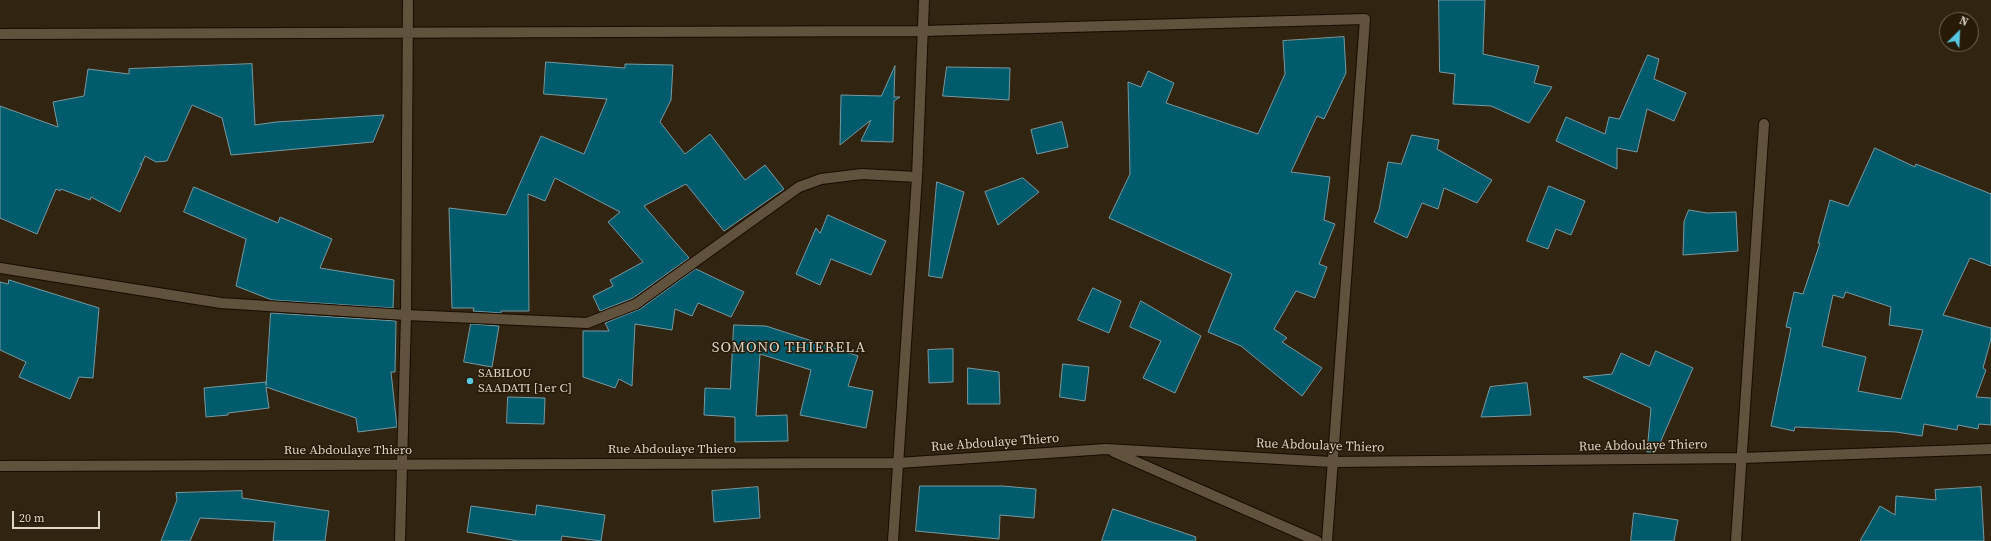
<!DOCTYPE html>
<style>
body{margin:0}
#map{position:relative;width:1991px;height:541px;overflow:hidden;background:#312410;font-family:"Source Serif 4",serif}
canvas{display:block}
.north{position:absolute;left:1939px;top:12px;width:40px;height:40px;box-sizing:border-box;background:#271a06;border:1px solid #706554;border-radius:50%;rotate:24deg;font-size:11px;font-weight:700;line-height:16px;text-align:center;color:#ded5c9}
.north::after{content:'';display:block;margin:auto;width:14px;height:18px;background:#57c9e3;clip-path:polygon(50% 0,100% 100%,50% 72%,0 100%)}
.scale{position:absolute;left:12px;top:511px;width:88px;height:18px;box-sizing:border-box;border:2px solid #ded5c9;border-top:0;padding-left:5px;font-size:12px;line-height:14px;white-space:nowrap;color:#ded5c9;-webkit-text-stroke:3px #271a06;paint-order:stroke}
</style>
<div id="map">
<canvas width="1991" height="541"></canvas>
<div class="north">N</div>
<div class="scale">20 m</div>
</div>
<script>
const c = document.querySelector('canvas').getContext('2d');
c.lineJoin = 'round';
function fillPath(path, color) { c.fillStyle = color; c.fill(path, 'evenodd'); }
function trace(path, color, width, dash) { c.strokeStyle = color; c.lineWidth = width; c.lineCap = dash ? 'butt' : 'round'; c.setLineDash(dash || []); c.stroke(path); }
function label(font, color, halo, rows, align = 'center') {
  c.font = font + ' "Source Serif 4",serif'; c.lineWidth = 3; c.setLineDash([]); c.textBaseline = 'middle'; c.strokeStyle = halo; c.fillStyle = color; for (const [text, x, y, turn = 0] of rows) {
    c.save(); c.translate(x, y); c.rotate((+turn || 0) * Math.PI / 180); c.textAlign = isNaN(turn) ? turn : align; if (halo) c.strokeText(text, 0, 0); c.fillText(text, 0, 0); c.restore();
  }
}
const building = new Path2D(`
 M1439 0H1485L1483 54 1539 66 1534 83 1552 87 1529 123 1491 106 1453 104 1455 74 1440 72Z
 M1344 37 1346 73 1324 119 1317 116 1291 172 1330 177 1324 220 1335 224 1319 264 1327 267 1315 298 1296 291 1274 329 1287 338 1282 342 1322 368 1302 396 1241 346 1208 332 1232 274 1109 218 1130 174 1128 82 1141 87 1148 71 1174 83 1166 103 1258 134 1285 74 1283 41Z
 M1648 55 1659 59 1654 79 1686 93 1674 121 1647 109 1637 152 1617 148V169L1556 141 1566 117 1605 134 1609 117 1619 119Z
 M546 62 625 68V64L673 65 671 100 660 122 685 154 710 134 745 180 765 165 784 189 724 231 686 184 644 206 689 258 633 298 600 311 593 296 613 286 610 280 643 262 608 222 620 212 555 178 545 201 528 194 529 311H501V313L473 311 474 308H452L449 208 506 215 541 136 584 154 607 99 544 94Z
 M252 64 255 125 276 122 384 115 373 142 231 155 222 118 192 105 167 161 156 162 145 156 142 163 140 164H142L120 212 91 197 90 200 61 189 60 191 56 189 37 234 0 218V106L58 127 53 102 84 96 88 69 129 74V69Z
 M895 66 894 97H900L894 101 893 142 861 141 871 120 840 145 841 95 881 96Z
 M947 67 1010 68 1009 100 943 96Z
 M1062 122 1068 147 1037 154 1031 130Z
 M1412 135 1439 140 1437 149 1492 180 1477 203 1444 188 1438 209 1422 203 1407 238 1374 222 1379 210 1388 162 1401 164Z
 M1875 148 1915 167 1916 164 1991 194V266L1970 258 1943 315 1991 328V339L1983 368 1986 370 1976 397 1991 398V425L1979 424 1978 429 1958 425 1957 430 1924 424 1922 436 1896 432 1795 427 1794 431 1771 426 1791 328 1786 327 1794 292 1803 294 1820 243H1818L1830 200 1848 206ZM1846 292 1891 307 1889 325 1923 330 1901 399 1858 391 1866 357 1822 346 1833 295 1843 298Z
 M1023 178 1039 192 998 225 985 192Z
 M937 182 964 192 942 278 929 276Z
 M1549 186 1585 201 1571 235 1556 229 1548 249 1527 241Z
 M194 187 278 223 280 217 332 239 320 268 394 280 393 308 272 300 236 286 246 239 184 212Z
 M1689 210 1707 213 1736 212 1738 251 1683 255 1684 222Z
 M828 215 886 241 871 275 831 259 820 285 796 274 816 228 820 233Z
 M696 269 744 292 731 317 698 303 692 316 675 309 672 330 635 324 632 386 619 379 615 388 583 377V331H609L605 323 640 309Z
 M9 280 99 308 93 378 79 377 70 399 19 377 26 362 0 350V282L8 284Z
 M1093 288 1121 301 1109 333 1078 320Z
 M1141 301 1201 336 1175 393 1143 378 1161 341 1130 327Z
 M271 313 396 321 395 372H391L397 427 358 432 356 418 266 387 269 408 228 413V415L206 417 204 388 266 382V385Z
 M471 324 499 326 492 367 464 362Z
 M734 325 766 326 858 356 848 386 873 391 866 428 800 415 811 370 760 354 756 416 787 415 788 441 735 442V417L704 415 705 388 730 389Z
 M953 349V382L929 383 928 350Z
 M1656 351 1693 368 1656 452H1647L1651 408 1583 377 1612 374 1621 353 1649 366Z
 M1063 364 1089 367 1085 401 1060 397Z
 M968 368 999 372 1000 404H968Z
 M1527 383 1531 415 1481 417 1490 387Z
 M508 397 545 398 544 424 507 423Z
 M920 486H1003L1036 489 1034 518 1000 515 999 539 916 531Z
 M758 487 760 518 714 522 712 491Z
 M1981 487 1984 541H1860L1880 506 1895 515 1896 496 1936 500 1935 490Z
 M242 491V498L329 511 325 541H273L275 522 200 518 190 541H161L177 500 176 493Z
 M537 505 605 515 601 541 562 536 561 541H518L467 532 471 506 535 515Z
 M1113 509 1196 537 1195 541H1102Z
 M1634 513 1678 520 1674 541H1631Z`);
fillPath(building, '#005c6d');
trace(building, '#7899a1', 1);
const minor = new Path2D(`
 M0 34 922 31 1365 19 1327 541
 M0 268 221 303 406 315 587 323 636 304 799 187 821 179 862 174 917 177
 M1114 452 1317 541
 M0 466 898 463 1106 449 1331 462 1742 458 1991 449
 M400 541 406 315 408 0
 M893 541 917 177 924 0
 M1736 541 1764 124`);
trace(minor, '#190c00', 12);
trace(minor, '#61523d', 10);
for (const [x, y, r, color] of [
 [470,381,4,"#57c9e3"]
]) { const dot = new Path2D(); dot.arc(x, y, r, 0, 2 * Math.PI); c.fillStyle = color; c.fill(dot); trace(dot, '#271a06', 1.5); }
label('13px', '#ded5c9', '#271a06', [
 ["SABILOU",478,374],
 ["SAADATI [1er C]",478,389]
], 'left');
label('13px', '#ded5c9', '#271a06', [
 ["Rue Abdoulaye Thiero",995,443,-4],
 ["Rue Abdoulaye Thiero",1320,446,2],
 ["Rue Abdoulaye Thiero",1643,446,-1],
 ["Rue Abdoulaye Thiero",672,450],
 ["Rue Abdoulaye Thiero",348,451]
]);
c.letterSpacing = '1px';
label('15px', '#ded5c9', '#271a06', [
 ["SOMONO THIERELA",789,348]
]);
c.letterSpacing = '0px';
</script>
